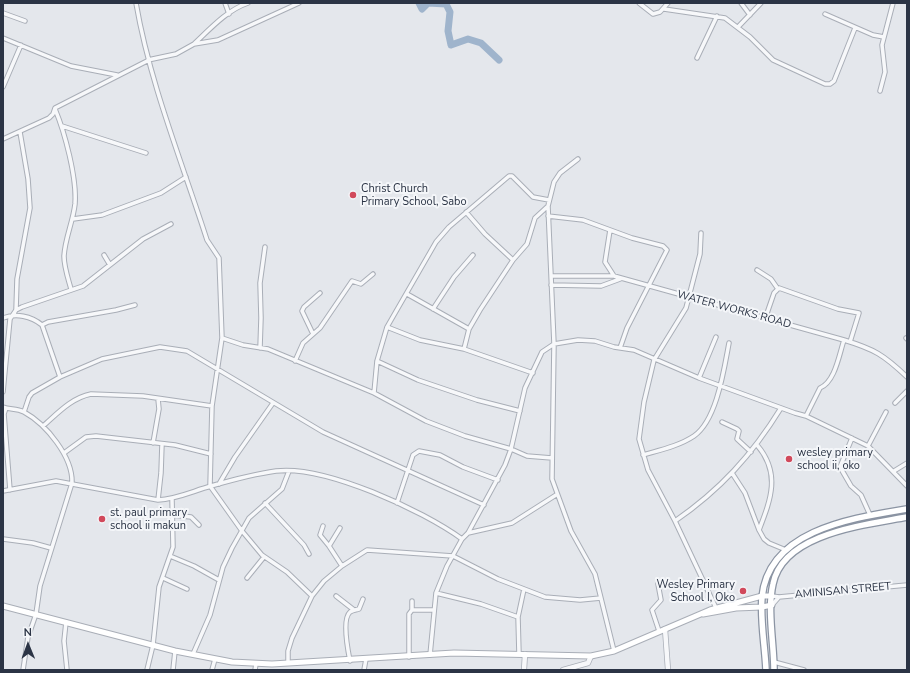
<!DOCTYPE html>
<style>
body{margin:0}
#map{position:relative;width:910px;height:673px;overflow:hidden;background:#e4e7ec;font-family:"Nunito Sans",sans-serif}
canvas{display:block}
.frame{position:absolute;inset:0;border:4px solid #2b3445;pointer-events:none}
.north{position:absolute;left:8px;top:625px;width:40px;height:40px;-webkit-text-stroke:3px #f4f6f9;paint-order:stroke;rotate:359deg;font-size:11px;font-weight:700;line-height:16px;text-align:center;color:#2b3445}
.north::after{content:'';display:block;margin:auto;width:14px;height:18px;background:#2b3445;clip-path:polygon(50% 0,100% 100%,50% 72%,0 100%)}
</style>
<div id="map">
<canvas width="910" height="673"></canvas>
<div class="frame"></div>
<div class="north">N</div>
</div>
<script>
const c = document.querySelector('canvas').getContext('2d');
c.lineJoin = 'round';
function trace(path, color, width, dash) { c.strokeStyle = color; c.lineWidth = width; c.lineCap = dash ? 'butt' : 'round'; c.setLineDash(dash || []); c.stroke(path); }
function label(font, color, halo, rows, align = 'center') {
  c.font = font + ' "Nunito Sans",sans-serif'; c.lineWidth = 4; c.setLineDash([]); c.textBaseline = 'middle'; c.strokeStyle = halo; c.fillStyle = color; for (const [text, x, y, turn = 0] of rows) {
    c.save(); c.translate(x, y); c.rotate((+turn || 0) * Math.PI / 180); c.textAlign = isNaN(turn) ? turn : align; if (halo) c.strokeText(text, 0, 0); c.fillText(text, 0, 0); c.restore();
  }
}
trace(new Path2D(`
 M419 3 422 9 428 3 446 4 450 12 448 31 451 45 468 39 481 43 499 60`), '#9fb4cc', 7);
const minor = new Path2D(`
 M136 3C150 84 182 162 207 240L219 258 222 338 212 406 210 486 242 531 262 555 287 572 312 596
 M225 3 229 14
 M639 3 653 14 660 12 668 3
 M741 3 750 15
 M664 9 725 18 750 37 773 60 825 84H830L834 81 855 28
 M3 13 25 21
 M825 14 873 35 884 37
 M738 27 761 3
 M3 38 71 66 117 75
 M194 44C210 29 227 10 248 3
 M697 58 717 16
 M148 60 176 54 194 44 218 40 299 3
 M3 87 21 45
 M880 91 885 72 882 45 893 3
 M55 109C65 133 77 178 75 204 73 222 65 238 64 256 64 267 68 278 71 289
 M62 126 146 153
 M3 139 49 118 53 114 55 108 149 60
 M578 159 560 173 554 182 548 206 554 344 552 479 571 531 595 574 614 651
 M466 212 485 234 513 260
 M548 216 583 220 632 238 663 246 667 250 627 328 620 348
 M73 219 102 215 161 193 186 177
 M610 230 605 262 614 276
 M701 233 700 254 686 308 654 360 644 402 639 439 648 470 675 521 716 608
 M104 255 110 265
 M757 270 771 279 778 289
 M551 276H614L844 340C874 349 884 355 907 377
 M551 285 601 286 620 279
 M407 294 469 329
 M433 309 454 277 473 255
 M16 310 17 279 30 208 28 179 20 132
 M3 318C16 313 31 316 42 325L48 322 116 310 135 305
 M765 319 774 293 779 288 838 309 859 313 850 342
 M42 325 60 377
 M387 327 420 340 464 349 533 373
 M313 334 302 311 304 307 320 293
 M222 338 243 345 268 349 374 393 426 421 465 436 511 449 527 456 552 458
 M906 338 907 339
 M260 348 261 318 260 283 265 247
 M464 349 469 329 480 310 513 260 527 244 535 218 548 206
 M295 361 303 343 320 328 352 281 361 284 373 274
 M377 361 418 380 477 400 520 411
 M699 378 716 337
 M3 392 10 319 16 310 22 307 83 286 143 239 171 224
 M374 393 377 361 387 327 436 242 449 227 509 176H512L533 197 549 200
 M895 403 907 391
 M3 407C10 410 16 408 24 412 46 424 73 457 72 483L40 586 36 614 28 637 23 670
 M6 408 4 414 10 490
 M24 412 29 397 32 393 60 377 102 359 160 347 187 351 323 432 484 505
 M806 416 820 388C835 382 839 355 844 340
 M722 422 737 429 739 431 737 439 751 452
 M43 426C57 414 71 398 91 394L143 396 212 406
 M852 438 840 467 851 486 861 495 870 515
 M153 443 159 409 158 399
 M757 445C781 473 771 499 759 530
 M868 446 886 412
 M64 453 86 437 96 436 175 445 211 454
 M643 455C660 450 679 446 694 436 717 420 724 369 729 343
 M894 471 907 463
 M732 473 745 493 759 530 764 539 769 543 786 550
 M219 484 235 457 273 403
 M3 491 56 481 158 500C177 499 193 491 211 486 232 480 254 474 276 471 325 465 422 510 462 539
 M158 500 161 473 162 444
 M265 503 304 545 309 554
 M397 503 413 455 419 451 440 455 463 467 498 480
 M173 515 191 517 199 525
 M675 521C720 490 752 455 781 408
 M323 526 320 535 329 546
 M340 528 329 546 342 566
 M468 533 512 523 556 495
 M3 539 33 543 51 548
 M170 556 194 566 219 580
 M163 578 187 589
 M247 578 264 557
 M658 584 661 600 652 610 659 631
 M436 593 481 604 518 617
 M336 596 354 610
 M772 596 779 597 907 585
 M412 601V610H434
 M772 605 779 597
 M66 622 64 641 67 670
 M193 654 210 615 223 567 232 548 249 518 282 489 289 471
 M519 654 518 617 524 589
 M430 655 436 593 447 566 462 539 468 533 505 465 511 449 525 388 542 352 554 344 578 340 595 341 614 347 634 350 699 378 795 413 806 416 868 446 907 486
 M409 657V614L412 610
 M350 661C348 651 342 619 350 612 353 610 356 610 359 609L363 599
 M774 662 804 670
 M288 663V651L292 638 312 596 324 581 342 566 367 550 453 556 498 579 545 597 580 600 601 598
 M147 670 153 645 159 587 173 547 172 499
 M173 670 175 651
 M212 670 215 659
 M255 670 256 664
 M364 670 366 659`);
const tertiary = new Path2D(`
 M665 629 668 670
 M524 670 525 654
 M563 670 588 663 591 656`);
const secondary = new Path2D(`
 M3 606 175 651 232 662 272 664 454 653 591 656 614 651 710 610 762 596H772
 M703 614 736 608 762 607 772 605`);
const trunk = new Path2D(`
 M766 670C765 646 760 621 762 597 769 529 854 518 907 509
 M774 670C774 644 767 610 773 584 783 533 865 525 907 517`);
trace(minor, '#a9aeb7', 5.5);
trace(tertiary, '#a9aeb7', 6);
trace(secondary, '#a9aeb7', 7);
trace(trunk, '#8b94a3', 8);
trace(minor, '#f7f8fa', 3.5);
trace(tertiary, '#f7f8fa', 4.5);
trace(secondary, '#fff', 5);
trace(trunk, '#fff', 5.5);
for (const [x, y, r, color] of [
 [353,195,4,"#d1495b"],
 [789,459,4,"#d1495b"],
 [102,519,4,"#d1495b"],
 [743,591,4,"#d1495b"]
]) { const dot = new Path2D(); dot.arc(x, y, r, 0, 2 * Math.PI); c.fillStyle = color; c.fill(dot); trace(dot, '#f4f6f9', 1.5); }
label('11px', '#2b3445', '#f4f6f9', [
 ["Christ Church",361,189],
 ["Primary School, Sabo",361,202],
 ["wesley primary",797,453],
 ["school ii, oko",797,466],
 ["st. paul primary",110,513],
 ["school ii makun",110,526],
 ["Wesley Primary",735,585,"right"],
 ["School I, Oko",735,598,"right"]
], 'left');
label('11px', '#2b3445', '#f4f6f9', [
 ["WATER WORKS ROAD",734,310,15],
 ["AMINISAN STREET",843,591,-5]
]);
</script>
